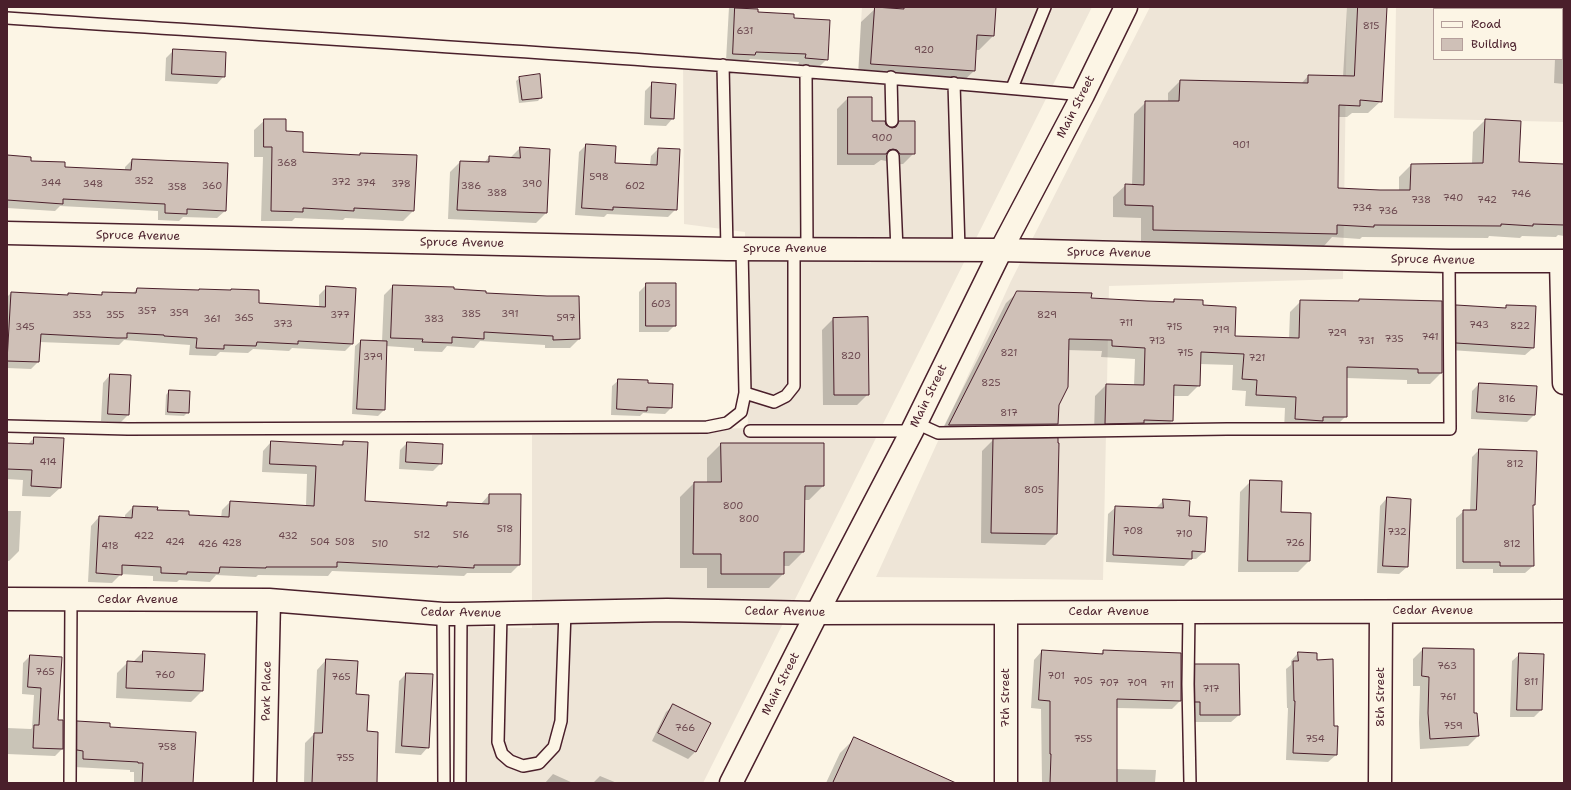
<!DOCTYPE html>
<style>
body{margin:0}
#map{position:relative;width:1571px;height:790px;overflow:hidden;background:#fcf5e5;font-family:"Shantell Sans",sans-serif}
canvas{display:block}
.frame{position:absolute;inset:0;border:8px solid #4a1f2b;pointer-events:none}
.legend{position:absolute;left:1433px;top:8px;width:130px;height:52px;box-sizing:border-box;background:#fcf5e5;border:1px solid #b59f9b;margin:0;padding:5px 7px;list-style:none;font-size:12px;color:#4a1f2b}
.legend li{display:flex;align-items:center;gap:8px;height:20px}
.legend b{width:20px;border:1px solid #b59f9b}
</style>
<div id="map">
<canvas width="1571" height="790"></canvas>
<div class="frame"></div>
<ul class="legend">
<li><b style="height:5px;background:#fcf5e5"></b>Road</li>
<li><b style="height:11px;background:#cfc0b7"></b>Building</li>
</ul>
</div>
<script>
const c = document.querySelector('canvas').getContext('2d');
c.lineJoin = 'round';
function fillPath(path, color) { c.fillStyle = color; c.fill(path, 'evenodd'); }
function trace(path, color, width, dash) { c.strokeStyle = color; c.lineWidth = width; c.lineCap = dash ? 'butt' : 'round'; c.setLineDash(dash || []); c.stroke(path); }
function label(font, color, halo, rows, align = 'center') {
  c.font = font + ' "Shantell Sans",sans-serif'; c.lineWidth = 3; c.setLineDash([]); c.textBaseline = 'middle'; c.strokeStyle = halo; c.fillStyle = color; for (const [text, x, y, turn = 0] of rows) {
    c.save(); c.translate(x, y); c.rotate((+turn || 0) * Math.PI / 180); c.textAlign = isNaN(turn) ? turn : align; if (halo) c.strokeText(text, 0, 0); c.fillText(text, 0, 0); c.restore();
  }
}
fillPath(new Path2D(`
 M862 7H1092L703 783H458V627L532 628V435L748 428 745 232 684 224 683 55 858 71Z
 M1150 7H1347L1343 279 1109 286 1103 580 876 577 1011 281Z
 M1396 7H1564V122L1394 118ZM1434 9H1562V59H1434Z`), '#eee5d7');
fillPath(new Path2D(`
 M729 7H758V13L793 19 827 59 819 67 798 65 799 62 750 59 747 62 726 61Z
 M891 7H995L993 36 979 50H975L974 71 959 85 858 78 861 22 876 8 891 9Z
 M1347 7H1386L1381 101 1368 113H1352L1347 117H1338L1337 189 1399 191V177L1411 165 1472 164 1473 132 1485 120 1518 162 1564 165V236L1558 235 1556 237 1522 236 1520 238 1489 236 1488 238 1362 237 1360 239 1332 237 1324 246 1141 242V218L1113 217V197L1126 185H1132L1134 114 1146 102H1168V93L1180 81 1301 84 1308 76 1343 77Z
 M1564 40V84L1554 83 1555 59H1562V42Z
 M174 50 224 76 217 84 165 81 166 58Z
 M520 78 541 97 538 101 519 103 516 81Z
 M653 83 673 118 666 126 644 125 645 91Z
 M848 98 871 122 893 129 899 122 914 153 903 164 888 165 886 161 881 160 874 165H837V109Z
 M265 120 285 132 302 153 358 156 361 154 413 211 403 221 345 218 343 220 295 218 292 221H261L263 157H254V130Z
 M586 145 614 163 650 165 651 156 658 149 676 209 668 217 607 214 604 217 575 215 579 152Z
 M520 148 546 213 536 223 448 219 450 172 460 162 484 163 489 157 510 158Z
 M7 156 64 168 125 171V167L132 160 227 164 225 211 217 218 183 217 179 221 158 220V211L60 206 55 211 7 208Z
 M647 284 675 325 668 332H639V292Z
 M393 286 453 290 485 294 579 339 570 348H545V345L480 341 474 348 447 346 442 352 414 351V348L386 346 384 410 378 416 352 414 355 346 361 341 382 342 384 295Z
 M327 287 352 344 345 351 292 348 289 351 253 349 248 353 220 352 216 356 189 355 190 345 124 340 119 345 39 342 38 362 31 369 7 368V297L11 293 67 296 69 294 100 296 103 293 132 294 137 289 258 304 319 307V295Z
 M1018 292 1090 299 1171 303 1174 300 1202 306 1234 337 1289 339 1290 312 1301 301 1357 302 1359 300 1441 373 1430 384H1407V380L1346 378V416L1334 428 1284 430 1285 408 1245 406 1246 391 1232 390 1233 365 1200 364 1199 385 1188 396H1173L1172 421 1161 432 1094 434 1095 396 1106 385 1134 386 1135 359 1101 357 1102 351 1067 350 1058 405 1057 424 1046 435 939 436 1006 303Z
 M1457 306 1504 309 1507 306 1533 348 1525 355 1450 350 1449 314Z
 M833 319 868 394 857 405H823L822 330Z
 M110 375 128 415 121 422 101 421 103 383Z
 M619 380 647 384 671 408 665 414 643 413 640 416 611 415 612 386Z
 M1479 384 1534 415 1527 422 1471 419 1472 391Z
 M169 391 188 412 184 416 165 415 166 395Z
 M34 438 60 488 50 497 22 496 23 480 7 479V444L27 445Z
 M993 440 1056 534 1045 545 981 543 982 451Z
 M271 442 340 446 343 442 364 502 444 507 448 503 480 505 489 495 519 565 511 573H467L464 576 332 571 328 576 258 575 256 577 216 575 210 582 179 580 177 582 153 581V576L121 574 112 583 88 582 91 526 99 517 125 519V515L133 507 188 516 221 518 222 510 230 502 306 506 307 474 262 472 263 451Z
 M407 443 441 463 433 471 399 469 400 450Z
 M721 444 823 486 809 500H803V552L789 566H783V574L769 588H707V568H680V497L694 483H707V458Z
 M1479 450 1534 504 1532 506 1533 566 1525 573H1493V569H1456V518L1464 511H1470L1472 457Z
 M1251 481 1280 513 1309 561 1298 572H1238L1240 492Z
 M1387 498 1407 567 1399 574 1377 573 1380 506Z
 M1164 500 1188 517 1204 552 1196 559H1191L1184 566 1106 562 1108 514 1116 507 1156 508Z
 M7 511H21L19 551 9 561H7Z
 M1423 649 1473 714 1478 736 1468 746 1420 749 1419 723 1420 686H1413V659Z
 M1042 651 1100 654 1104 651 1180 654V701L1172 709 1116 708V769L1156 770 1155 783H1042L1041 709 1031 708 1034 660Z
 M143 652 202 691 191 702 116 698 117 673 128 662H133Z
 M1298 653 1316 661 1333 727 1336 755 1328 762 1286 760 1288 708H1287L1286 669 1291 665V661Z
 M1520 654H1543L1541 710 1534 717H1510L1512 661Z
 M30 656 57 721H62V749L55 756 7 754V728L31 729 32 728 34 695 22 694 23 663Z
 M326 660 355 695 376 783H304L305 743 314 734 317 670Z
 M1196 665 1239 715 1231 722H1193L1188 672Z
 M406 674 428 747 421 755 395 753 399 681Z
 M674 705 710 723 695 752 688 759 652 741 666 712Z
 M78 722 109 728 192 783H134V772H130V770L74 767 69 731Z
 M854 739 929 783H826L840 753Z
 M553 774 573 783H545Z
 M600 776 617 783H593Z`), '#0003');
const building = new Path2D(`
 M875 7 904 9V7H996L994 36 977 35 975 71 871 64Z
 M1358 7H1387L1382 102 1360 100V106L1339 105 1338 188 1380 190H1410L1411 164 1483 163 1485 119 1521 121 1519 162 1564 164V225L1533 224V226L1501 224V226L1374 225V227L1337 225V234L1153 230V206L1125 205V184L1144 185 1145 101H1179L1180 80 1308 83V75L1354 76Z
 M735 8 758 9V12L794 14V18L830 20 828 60 805 58 806 54 756 52 755 55 733 54Z
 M173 49 226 52 225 77 172 74Z
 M540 74 542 98 522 100 519 77Z
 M652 82 676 84 674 119 651 118Z
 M848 97H872V121H885L886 125 892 128 896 127 899 121H915V154H900L897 150 893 149 889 150 886 154H848Z
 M264 119H286V131L303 132V152L360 155V153L417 155 414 211 354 208V211L303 208V212L271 211 272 147H264Z
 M586 144 616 146 615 163 657 165 658 148 680 149 677 210 613 207V210L582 208Z
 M520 147 550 149 547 213 457 210 460 161 489 162V156L520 158Z
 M7 155 31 157V161L65 162V167L131 170 132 159 228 163 226 211 187 209V214L165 213V204L63 199V204L7 200Z
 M646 283H676V326H646Z
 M393 285 454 287V289L486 291V293L547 296H579L580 339 553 340V336L484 332V339L452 337V343L422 342 423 339 391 338Z
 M326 286 356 288 353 344 298 341V344L257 342 256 346 224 345V349L196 348 197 338 164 336V335L127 333V338H117L41 334 39 362 7 361 11 292 68 295V293L102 295V292L136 293 137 288 199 290V289L231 290V289L259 290V303L325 307Z
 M1017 291 1092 293 1091 298 1147 301 1174 302V299L1203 300V305L1236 307 1235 336 1299 338 1300 300 1359 301V299L1442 301V373H1418V369L1347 367V417H1323V421L1295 419 1296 397 1256 395 1257 380 1242 379 1244 354 1201 352 1200 386 1174 385 1173 421 1144 420V423L1105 424 1106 384 1144 385 1145 348 1112 346V340L1069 339 1068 387 1059 405 1058 424 949 425Z
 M1456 305 1506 308V305L1536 306 1534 348 1456 343Z
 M868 317 869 395H834L833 318Z
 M361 340 387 341 385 410 357 409Z
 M110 374 131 375 129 415 108 414Z
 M618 379 648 380V383L673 384 672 408 647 407V411L617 409Z
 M1479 383 1537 386 1535 415 1477 412Z
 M169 390 190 391 189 413 168 412Z
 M34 437 64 438 61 488 31 486 32 470 7 469V443L33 444Z
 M1058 438V443H1059L1057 534 991 533 993 439Z
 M271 441 343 445V441L368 442 365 501 447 506V502L489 504V494H521L520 565H474V568L438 566V567L337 562V567H266V568L220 567 219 573 187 572V574L161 573V567L122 565V575L96 573 99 516 132 518 133 506 158 507 157 510 189 511V515L229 517 230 501 314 506 316 466 270 464Z
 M407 442 443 444 442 464 406 462Z
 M721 443H824V486H805L804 552H784V574H721V554H693L694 482H721Z
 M1479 449 1537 451 1535 505H1533L1534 566H1500V562H1463V510H1476Z
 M1250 480 1282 481 1281 512 1311 513 1310 561H1248Z
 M1387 497 1411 499 1408 567 1383 566Z
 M1163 499 1190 501 1189 516 1207 517 1205 552 1192 551V559L1113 555 1115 506 1163 508Z
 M1423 648 1474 649V713H1477L1479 736 1430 739 1428 713 1429 677 1422 676Z
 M1042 650 1103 654V650L1181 653V701L1117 699V783H1050L1051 754H1050V701L1039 700Z
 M143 651 205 654 203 691 126 688 127 661 142 662Z
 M1298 652 1317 653V660L1333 659 1334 726H1338L1337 755 1293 753 1295 701H1294L1293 661H1298Z
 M1519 653 1544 654 1542 710H1517Z
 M30 655 62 657 58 720H63V749L33 748 34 725H39L41 688 28 687Z
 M326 659 358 661 356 694 369 695 367 731 378 732 377 783H312L314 733H322Z
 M1195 664H1239L1240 715H1200V702H1195Z
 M406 673 433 674 429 748 402 746Z
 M673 704 711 723 696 752 658 733Z
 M77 721 110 723V727L196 732 193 783H142L143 763H138V762L83 759V751L77 750Z
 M854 737 956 783H833Z`);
fillPath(building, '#cfc0b7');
trace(building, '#4a1f2b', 1);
const service = new Path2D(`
 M7 18C366 42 725 62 1083 95
 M723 65 727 249
 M806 71 807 249
 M891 77 892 121
 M954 83 959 250
 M1012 88 1045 7
 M893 156 897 250
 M745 393 774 402 786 396 794 386V249
 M916 423 938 433 1227 429H1450L1449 261
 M7 426 128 429 707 427 727 423 741 412 745 393 742 249
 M750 431H912
 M1189 612 1188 684 1190 783
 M443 614 444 783
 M501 614 498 742 502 754 510 761 523 766 539 763 554 747 561 721 565 612
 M70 783 71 600
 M460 783 461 614`);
const minor = new Path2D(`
 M7 233 727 249 1001 250 1449 261H1564
 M1561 261 1564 383
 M7 599 269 600 443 614H461L667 610 817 613 1564 611
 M265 783 269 600
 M1006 783V613
 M1380 783 1381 612`);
const primary = new Path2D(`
 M731 783 817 613 912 431 1001 250 1083 95 1126 7`);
trace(service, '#4a1f2b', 14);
trace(minor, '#4a1f2b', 25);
trace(primary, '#4a1f2b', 25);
trace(service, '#fcf5e5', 11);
trace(minor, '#fcf5e5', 22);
trace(primary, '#fcf5e5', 22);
label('10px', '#6b474e', null, [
 ["815",1371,26],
 ["631",745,31],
 ["920",924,50],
 ["900",882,138],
 ["901",1241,145],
 ["368",287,163],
 ["598",599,177],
 ["352",144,181],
 ["372",341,182],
 ["344",51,183],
 ["374",366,183],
 ["348",93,184],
 ["378",401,184],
 ["390",532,184],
 ["360",212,186],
 ["386",471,186],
 ["602",635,186],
 ["358",177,187],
 ["388",497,193],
 ["746",1521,194],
 ["740",1453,198],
 ["738",1421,200],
 ["742",1487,200],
 ["734",1362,208],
 ["736",1388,211],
 ["603",661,304],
 ["357",147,311],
 ["359",179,313],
 ["385",471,314],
 ["391",510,314],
 ["353",82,315],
 ["355",115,315],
 ["377",340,315],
 ["829",1047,315],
 ["365",244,318],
 ["597",566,318],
 ["361",212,319],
 ["383",434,319],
 ["711",1126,323],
 ["373",283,324],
 ["743",1479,325],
 ["822",1520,326],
 ["345",25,327],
 ["715",1174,327],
 ["719",1221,330],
 ["729",1337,333],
 ["741",1430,337],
 ["735",1394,339],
 ["713",1157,341],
 ["731",1366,341],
 ["821",1009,353],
 ["715",1185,353],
 ["820",851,356],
 ["379",373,357],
 ["721",1257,358],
 ["825",991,383],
 ["816",1507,399],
 ["817",1009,413],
 ["414",48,462],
 ["812",1515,464],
 ["805",1034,490],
 ["800",733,506],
 ["800",749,519],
 ["518",505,529],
 ["708",1133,531],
 ["732",1397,532],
 ["710",1184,534],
 ["512",422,535],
 ["516",461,535],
 ["422",144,536],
 ["432",288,536],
 ["424",175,542],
 ["504",320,542],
 ["508",345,542],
 ["428",232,543],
 ["726",1295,543],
 ["426",208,544],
 ["510",380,544],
 ["812",1512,544],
 ["418",110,546],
 ["763",1447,666],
 ["765",45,672],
 ["760",165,675],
 ["701",1056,676],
 ["765",341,677],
 ["705",1083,681],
 ["811",1531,682],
 ["707",1109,683],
 ["709",1137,683],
 ["711",1167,685],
 ["717",1211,689],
 ["761",1448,697],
 ["759",1453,726],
 ["766",685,728],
 ["755",1083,739],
 ["754",1315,739],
 ["758",167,747],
 ["755",345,758]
]);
label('12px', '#4a1f2b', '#fcf5e5', [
 ["Main Street",1076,107,-63],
 ["Spruce Avenue",138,236,1],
 ["Spruce Avenue",462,243,1],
 ["Spruce Avenue",785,249],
 ["Spruce Avenue",1109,253,1],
 ["Spruce Avenue",1433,260,1],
 ["Main Street",929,396,-64],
 ["Cedar Avenue",138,600],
 ["Cedar Avenue",1433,611],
 ["Cedar Avenue",785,612,1],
 ["Cedar Avenue",1109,612],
 ["Cedar Avenue",461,613,1],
 ["Main Street",781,684,-63],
 ["Park Place",267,691,-89],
 ["8th Street",1381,697,-90],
 ["7th Street",1006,698,-90]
]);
</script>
